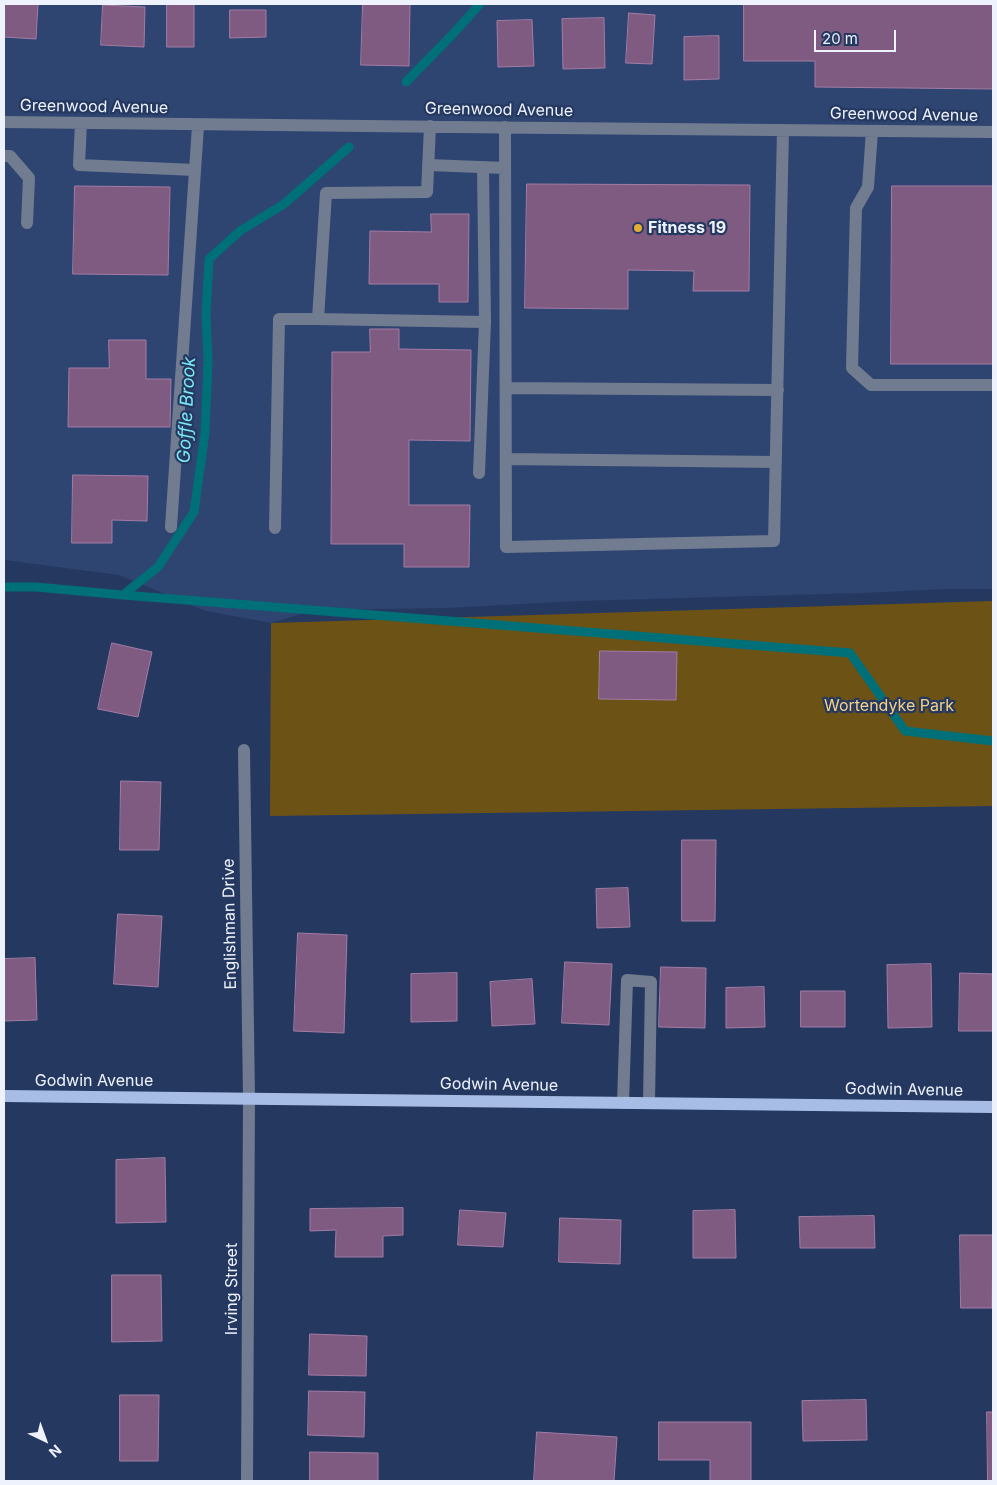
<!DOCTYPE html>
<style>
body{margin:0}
#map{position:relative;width:997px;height:1485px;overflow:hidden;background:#253860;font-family:Inter,sans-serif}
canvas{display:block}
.frame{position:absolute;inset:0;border:5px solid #edf2fc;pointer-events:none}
.north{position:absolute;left:20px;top:1415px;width:50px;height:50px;-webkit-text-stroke:4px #253860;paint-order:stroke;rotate:138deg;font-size:14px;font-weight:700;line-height:20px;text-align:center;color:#edf2fc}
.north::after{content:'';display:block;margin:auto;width:18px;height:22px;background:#edf2fc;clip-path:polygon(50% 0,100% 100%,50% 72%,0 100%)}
.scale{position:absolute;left:814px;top:30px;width:82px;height:22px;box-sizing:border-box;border:2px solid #edf2fc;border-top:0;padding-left:6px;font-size:15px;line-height:18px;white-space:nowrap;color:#edf2fc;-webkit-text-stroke:4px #253860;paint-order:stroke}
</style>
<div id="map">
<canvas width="997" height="1485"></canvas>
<div class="frame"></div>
<div class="north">N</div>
<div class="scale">20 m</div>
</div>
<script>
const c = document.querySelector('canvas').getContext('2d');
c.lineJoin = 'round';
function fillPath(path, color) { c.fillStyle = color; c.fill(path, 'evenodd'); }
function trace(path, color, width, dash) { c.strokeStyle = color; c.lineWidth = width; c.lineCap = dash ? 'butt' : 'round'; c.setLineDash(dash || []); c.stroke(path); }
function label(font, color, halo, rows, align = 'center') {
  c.font = font + ' Inter,sans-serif'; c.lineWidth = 4.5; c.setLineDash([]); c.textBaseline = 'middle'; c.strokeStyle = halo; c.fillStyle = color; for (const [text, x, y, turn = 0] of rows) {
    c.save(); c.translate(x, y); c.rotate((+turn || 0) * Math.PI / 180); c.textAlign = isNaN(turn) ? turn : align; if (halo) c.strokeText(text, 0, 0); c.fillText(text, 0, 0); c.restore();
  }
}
fillPath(new Path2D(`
 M4 4H993V589H945L862 593 579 601 447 608 315 610 271 623 206 611 119 575 4 560Z`), '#2e4471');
fillPath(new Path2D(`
 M993 601V806L270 816 271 623Z`), '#6d5216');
trace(new Path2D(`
 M406 82 452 35 480 4
 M4 587H36L123 595 158 567 194 512 205 433 208 362 206 314 209 259 240 231 284 204 349 147
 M123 595 850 653 905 731 993 741`), '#007078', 9);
const building = new Path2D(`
 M4 4H38L36 39 4 37Z
 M167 4H194V47H167Z
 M363 4H410L409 66 361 65Z
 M744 4H993V89L815 87V61H744Z
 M103 5 145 7 144 47 101 45Z
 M230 10H266V37L230 38Z
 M629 13 655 15 652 64 626 63Z
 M604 18 605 68 563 69 562 19Z
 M532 20 534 66 498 67 497 21Z
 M719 36V79L684 80V37Z
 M527 184 750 185 749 291H693L694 271 628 270V309L525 308Z
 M75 186 170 187 168 275 73 274Z
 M892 186H993V364H891Z
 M431 214H469L468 302H439V284H369L370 231 431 232Z
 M370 329H399V349L471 350 470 441 409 440V505H470L469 567H404V544H331L332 352H370Z
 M109 340H146V379H171L170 427H68L69 368H109Z
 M73 475 148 476 147 521 112 520V543H72Z
 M112 643 152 652 138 717 98 709Z
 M600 651 677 652 676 700 599 699Z
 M121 781 161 782 159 850H120Z
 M682 840H716L715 921H682Z
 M628 888 630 927 597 928 596 889Z
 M118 914 162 916 158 987 114 984Z
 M298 933 347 935 344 1033 294 1031Z
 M35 958 37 1020 4 1021V959Z
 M565 962 612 964 609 1025 562 1023Z
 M931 964 932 1027 888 1028 887 965Z
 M661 967 706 968 705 1028 659 1027Z
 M457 973V1021L411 1022V974Z
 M960 973 993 974V1031H959Z
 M532 979 535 1024 492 1026 490 982Z
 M764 987 765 1027 726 1028V988Z
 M801 991H845V1027H801Z
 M165 1158 166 1222 116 1223V1160Z
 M403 1208V1235L383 1236V1257H335L336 1230 310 1231V1209Z
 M460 1210 506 1213 503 1247 458 1245Z
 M735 1210 736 1258H693V1211Z
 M874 1216 875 1248H800L799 1217Z
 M560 1218 621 1220 620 1264 559 1262Z
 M960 1235H993L992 1308H961Z
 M112 1275H161L162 1341 112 1342Z
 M310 1334 367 1336 366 1376 309 1375Z
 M309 1391 365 1392 364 1437 308 1435Z
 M120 1395H159L158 1461H120Z
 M866 1400 867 1440 803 1441 802 1401Z
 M987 1412H993V1481H988Z
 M659 1422H751V1481H710V1460H659Z
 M537 1432 617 1437 614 1481H534Z
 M310 1452 378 1453V1481H310Z`);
fillPath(building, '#7f5b82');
trace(building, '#a27ca5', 1);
trace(new Path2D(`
 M4 122C334 127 663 128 993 132
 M81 123 79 165 195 170
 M505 127 506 547 774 541 783 130
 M872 131 868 187 856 208 852 368 871 385H993
 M4 156H10L29 178 27 223
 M428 165 505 168
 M318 319 485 322 483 168
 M506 388 778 390
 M506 459 776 462
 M479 473 485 322
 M171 527 198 126
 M275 528 279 319H318L326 193 427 192 430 126
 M244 750 249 1098 247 1481
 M623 1103 627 980 651 982 649 1103`), '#727c90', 12);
trace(new Path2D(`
 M4 1096 993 1107`), '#a8bde6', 12);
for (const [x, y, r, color] of [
 [638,228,5,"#e3ae34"]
]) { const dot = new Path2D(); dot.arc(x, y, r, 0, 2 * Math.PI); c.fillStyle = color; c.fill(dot); trace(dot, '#253860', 2); }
label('16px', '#edf2fc', '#253860', [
 ["Greenwood Avenue",94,107,1],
 ["Greenwood Avenue",499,110,1],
 ["Greenwood Avenue",904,115,1],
 ["Englishman Drive",230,924,-91],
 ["Godwin Avenue",94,1081],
 ["Godwin Avenue",499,1085,1],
 ["Godwin Avenue",904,1090,1],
 ["Irving Street",232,1289,-90]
]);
label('bold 16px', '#edf2fc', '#253860', [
 ["Fitness 19",648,228]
], 'left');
label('16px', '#f7d186', '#253860', [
 ["Wortendyke Park",889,706]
]);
label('italic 18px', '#7beaf5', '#253860', [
 ["Goffle Brook",187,410,-87]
]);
</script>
